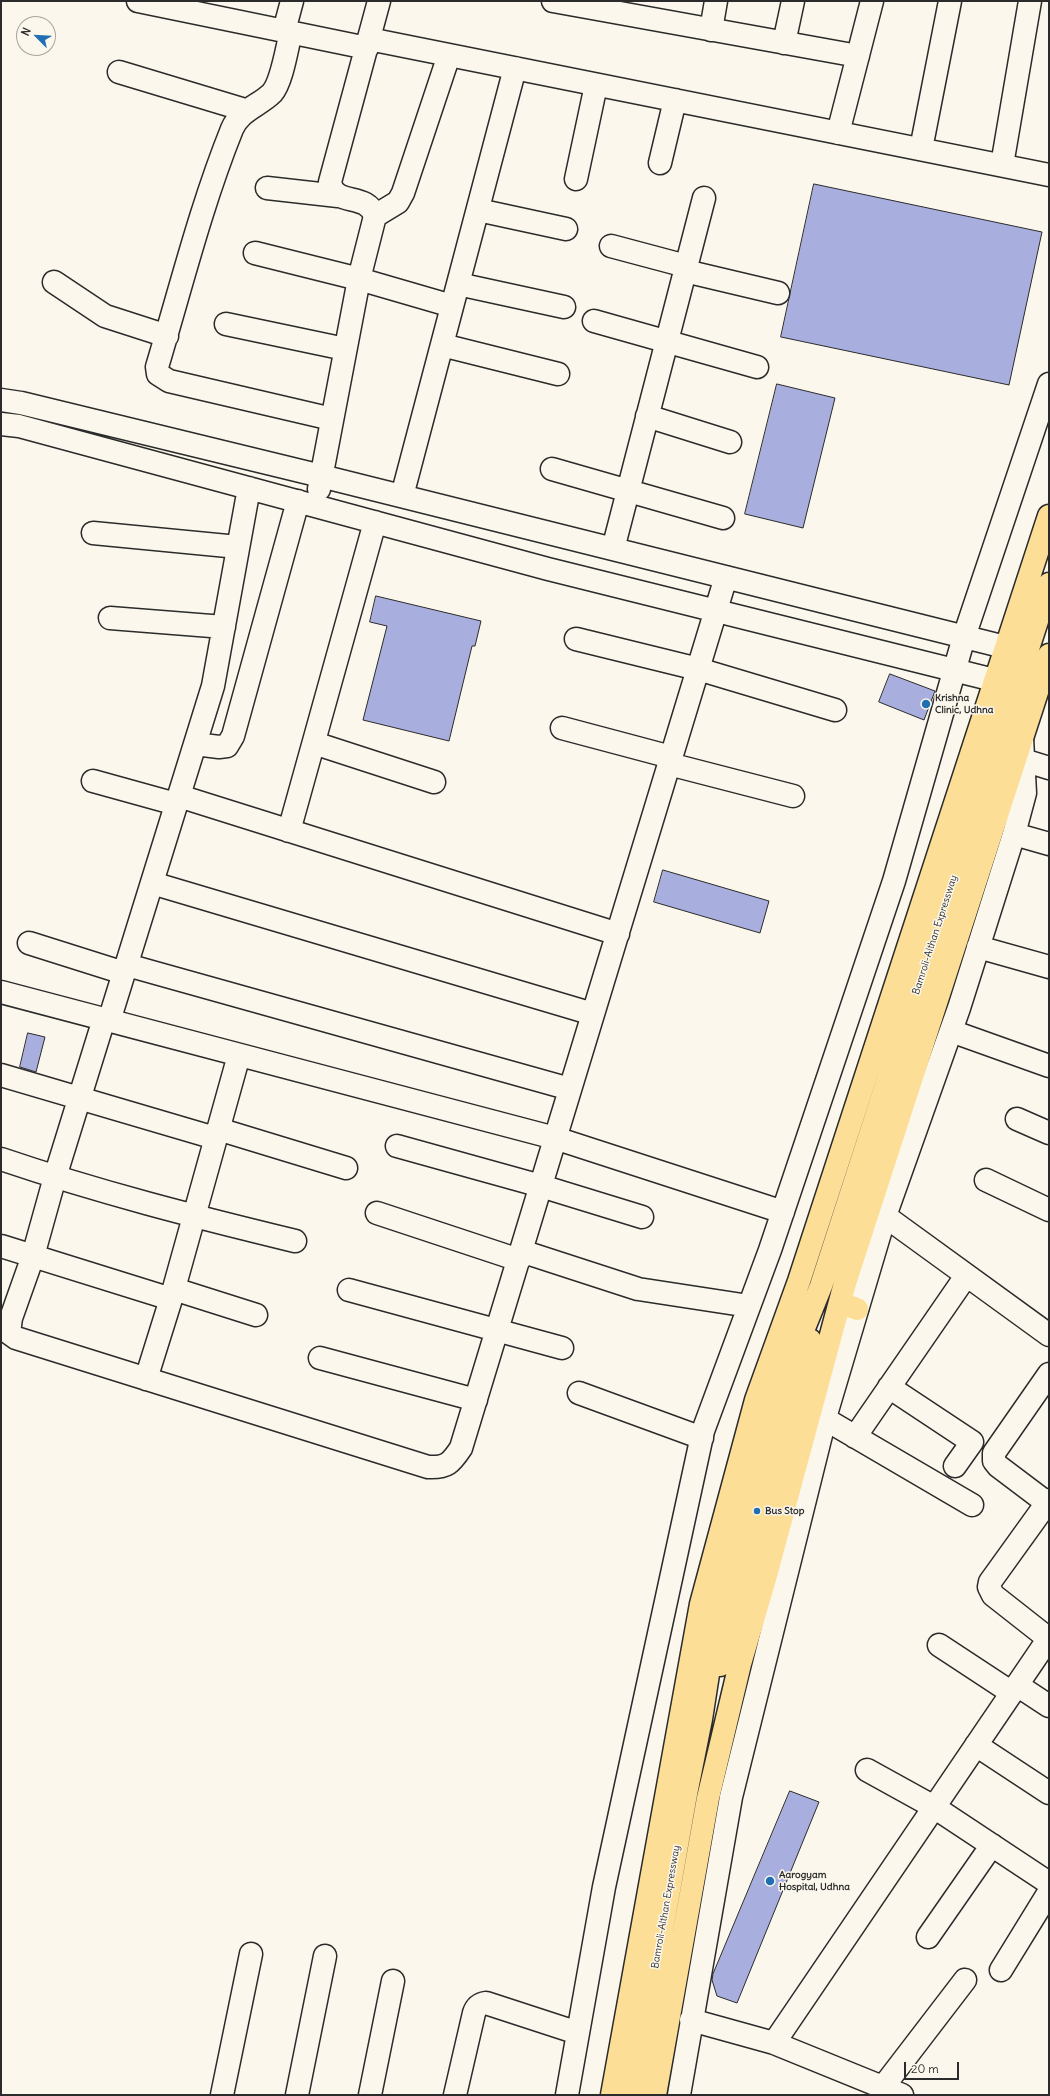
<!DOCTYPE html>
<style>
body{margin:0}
#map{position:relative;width:1050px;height:2096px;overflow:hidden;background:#fbf7ec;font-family:Delius,sans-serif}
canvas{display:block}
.frame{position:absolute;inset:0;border:2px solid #2b2b2b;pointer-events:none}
.north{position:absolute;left:16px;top:16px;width:40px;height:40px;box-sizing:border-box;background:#fbf7ec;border:1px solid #a8a59f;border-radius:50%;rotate:294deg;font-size:11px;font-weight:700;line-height:16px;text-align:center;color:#2b2b2b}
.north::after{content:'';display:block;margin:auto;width:14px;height:18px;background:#1f6fb2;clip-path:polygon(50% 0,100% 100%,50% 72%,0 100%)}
.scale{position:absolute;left:904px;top:2062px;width:55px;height:18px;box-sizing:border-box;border:2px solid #2b2b2b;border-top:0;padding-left:5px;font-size:12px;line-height:14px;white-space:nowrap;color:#2b2b2b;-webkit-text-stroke:3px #fbf7ec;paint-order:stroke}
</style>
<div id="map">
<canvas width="1050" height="2096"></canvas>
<div class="frame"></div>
<div class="north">N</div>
<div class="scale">20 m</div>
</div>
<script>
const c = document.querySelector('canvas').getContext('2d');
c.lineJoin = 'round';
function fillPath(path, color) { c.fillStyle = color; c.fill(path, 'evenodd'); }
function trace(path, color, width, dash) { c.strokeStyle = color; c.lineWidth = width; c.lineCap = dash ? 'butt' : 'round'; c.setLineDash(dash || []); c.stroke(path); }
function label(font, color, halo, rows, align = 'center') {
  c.font = font + ' Delius,sans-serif'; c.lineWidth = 3; c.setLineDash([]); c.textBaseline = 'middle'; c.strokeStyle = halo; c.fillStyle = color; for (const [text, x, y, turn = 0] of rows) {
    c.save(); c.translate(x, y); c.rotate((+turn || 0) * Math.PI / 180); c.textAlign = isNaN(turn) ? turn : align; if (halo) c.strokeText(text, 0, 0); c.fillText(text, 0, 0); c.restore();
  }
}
const building = new Path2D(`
 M814 184 1042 232 1009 385 781 337Z
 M777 384 835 398 803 528 745 514Z
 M376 596 481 621 475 646H472L449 741 363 720 387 626 370 622Z
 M890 674 935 691 924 720 879 702Z
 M663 870 769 901 760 933 654 902Z
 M28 1033 45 1037 36 1072 20 1067Z
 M790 1791 819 1802 737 2003 717 1996 712 1980 713 1974Z`);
fillPath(building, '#a8aede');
trace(building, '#2b2b2b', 1);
const minor = new Path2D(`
 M138 1 367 48
 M553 1 858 56
 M711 30 716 1
 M284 31 292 1
 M291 32C287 47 282 82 272 93 259 106 240 110 232 129 201 206 181 287 157 367L158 374 169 381 332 419
 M369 39 1049 175
 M784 43 793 1
 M119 72 245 110
 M838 133 872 1
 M921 149 950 1
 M660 163 675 100
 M1002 165 1030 1
 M576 179 596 85
 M267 188 338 196
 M478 210 566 229
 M375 216 398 202 403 193 449 55
 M611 246 686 266
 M255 253 359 279 452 306
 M685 271 778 293
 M54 282 105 316 167 336
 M458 284 564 307
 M594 321 757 367
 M226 324 345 349
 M442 345 558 374
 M1 400 21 403 321 476 1025 652
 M647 416 730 442
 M1 424 19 426 548 569 1014 685
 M552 469 723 518
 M319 489 359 279 375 216C366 191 335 208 330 182L379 1
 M402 496 515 68
 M93 533 238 547
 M613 549 704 198
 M110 618 224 627
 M576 639 698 669 835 710
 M562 728 671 757
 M314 743 434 782
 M195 744 219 747 227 746 233 736 298 501
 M1023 760 1049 768
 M669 764 793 796
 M93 781 176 804
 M179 796 618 934
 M289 831 375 522
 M1014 834 1049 844
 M152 883 593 1014
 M29 943 124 973
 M978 947 1049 967
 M127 965 570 1089
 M1 992 555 1138 783 1212
 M104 1019 55 1177 33 1256 11 1318 9 1333 16 1338 428 1467C447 1468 451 1463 461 1448L726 577
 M109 1021 213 686 249 488
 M951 1031 1049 1066
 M1 1075 215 1138
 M1017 1119 1049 1133
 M218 1129 346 1168
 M397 1146 541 1186 642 1217
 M1 1159C98 1192 196 1217 295 1241
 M986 1180 1049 1210
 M377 1213 519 1260
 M885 1216 1049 1335
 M1 1246 171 1299
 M521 1251 638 1289 749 1306
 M174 1289 256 1315
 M349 1290 562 1348
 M320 1358 476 1400
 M146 1379 171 1299 239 1055
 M889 1387 972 1442 955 1466
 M579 1393 702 1438
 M825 1419 972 1505
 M855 1437 966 1276
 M1049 1500 990 1582 989 1587 993 1595 1049 1639
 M1047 1503 998 1466 994 1461V1453L1049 1374
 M939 1645 1012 1693
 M1017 1685 1049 1706
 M976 1745 1049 1793
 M867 1770 934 1807 1049 1883
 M928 1937 992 1845
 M1001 1970 1049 1892
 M691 2020 774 2043 902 2095
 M774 2043 1049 1638
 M883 2087 965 1980
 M222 2095 251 1954
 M297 2095 325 1956
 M370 2095 393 1981
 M455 2095 474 2013C476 2007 479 2004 486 2003L578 2033
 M567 2095 604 1887 703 1431 770 1250 894 881 964 637 1049 384
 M679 2095 731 1797 827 1411 885 1216 959 1008 1014 834 1025 793 1022 738`);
const major = new Path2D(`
 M840 1303 857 1309
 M720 1665 737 1616 797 1403 810 1340
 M612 2095 701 1604 756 1400 799 1281 1049 516
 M633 2095 686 1794 701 1719 718 1610 775 1400 821 1286 1049 584
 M655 2095 708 1798 740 1664 765 1579 845 1283 1049 655`);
trace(minor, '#2b2b2b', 25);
trace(major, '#2b2b2b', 25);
trace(minor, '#fbf7ec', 22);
trace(major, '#fdde96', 22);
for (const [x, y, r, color] of [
 [926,704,5,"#1f6fb2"],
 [757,1511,4,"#1f6fb2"],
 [770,1881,5,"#1f6fb2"]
]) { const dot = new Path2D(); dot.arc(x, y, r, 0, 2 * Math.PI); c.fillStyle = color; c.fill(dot); trace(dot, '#fbf7ec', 1.5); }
label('bold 10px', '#2b2b2b', '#fbf7ec', [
 ["Krishna",935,698],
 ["Clinic, Udhna",935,710],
 ["Bus Stop",765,1511],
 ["Aarogyam",779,1875],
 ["Hospital, Udhna",779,1887]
], 'left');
label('10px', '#2b2b2b', '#fbf7ec', [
 ["Bamroli-Althan Expressway",935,935,-72],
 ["Bamroli-Althan Expressway",666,1907,-80]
]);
</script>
